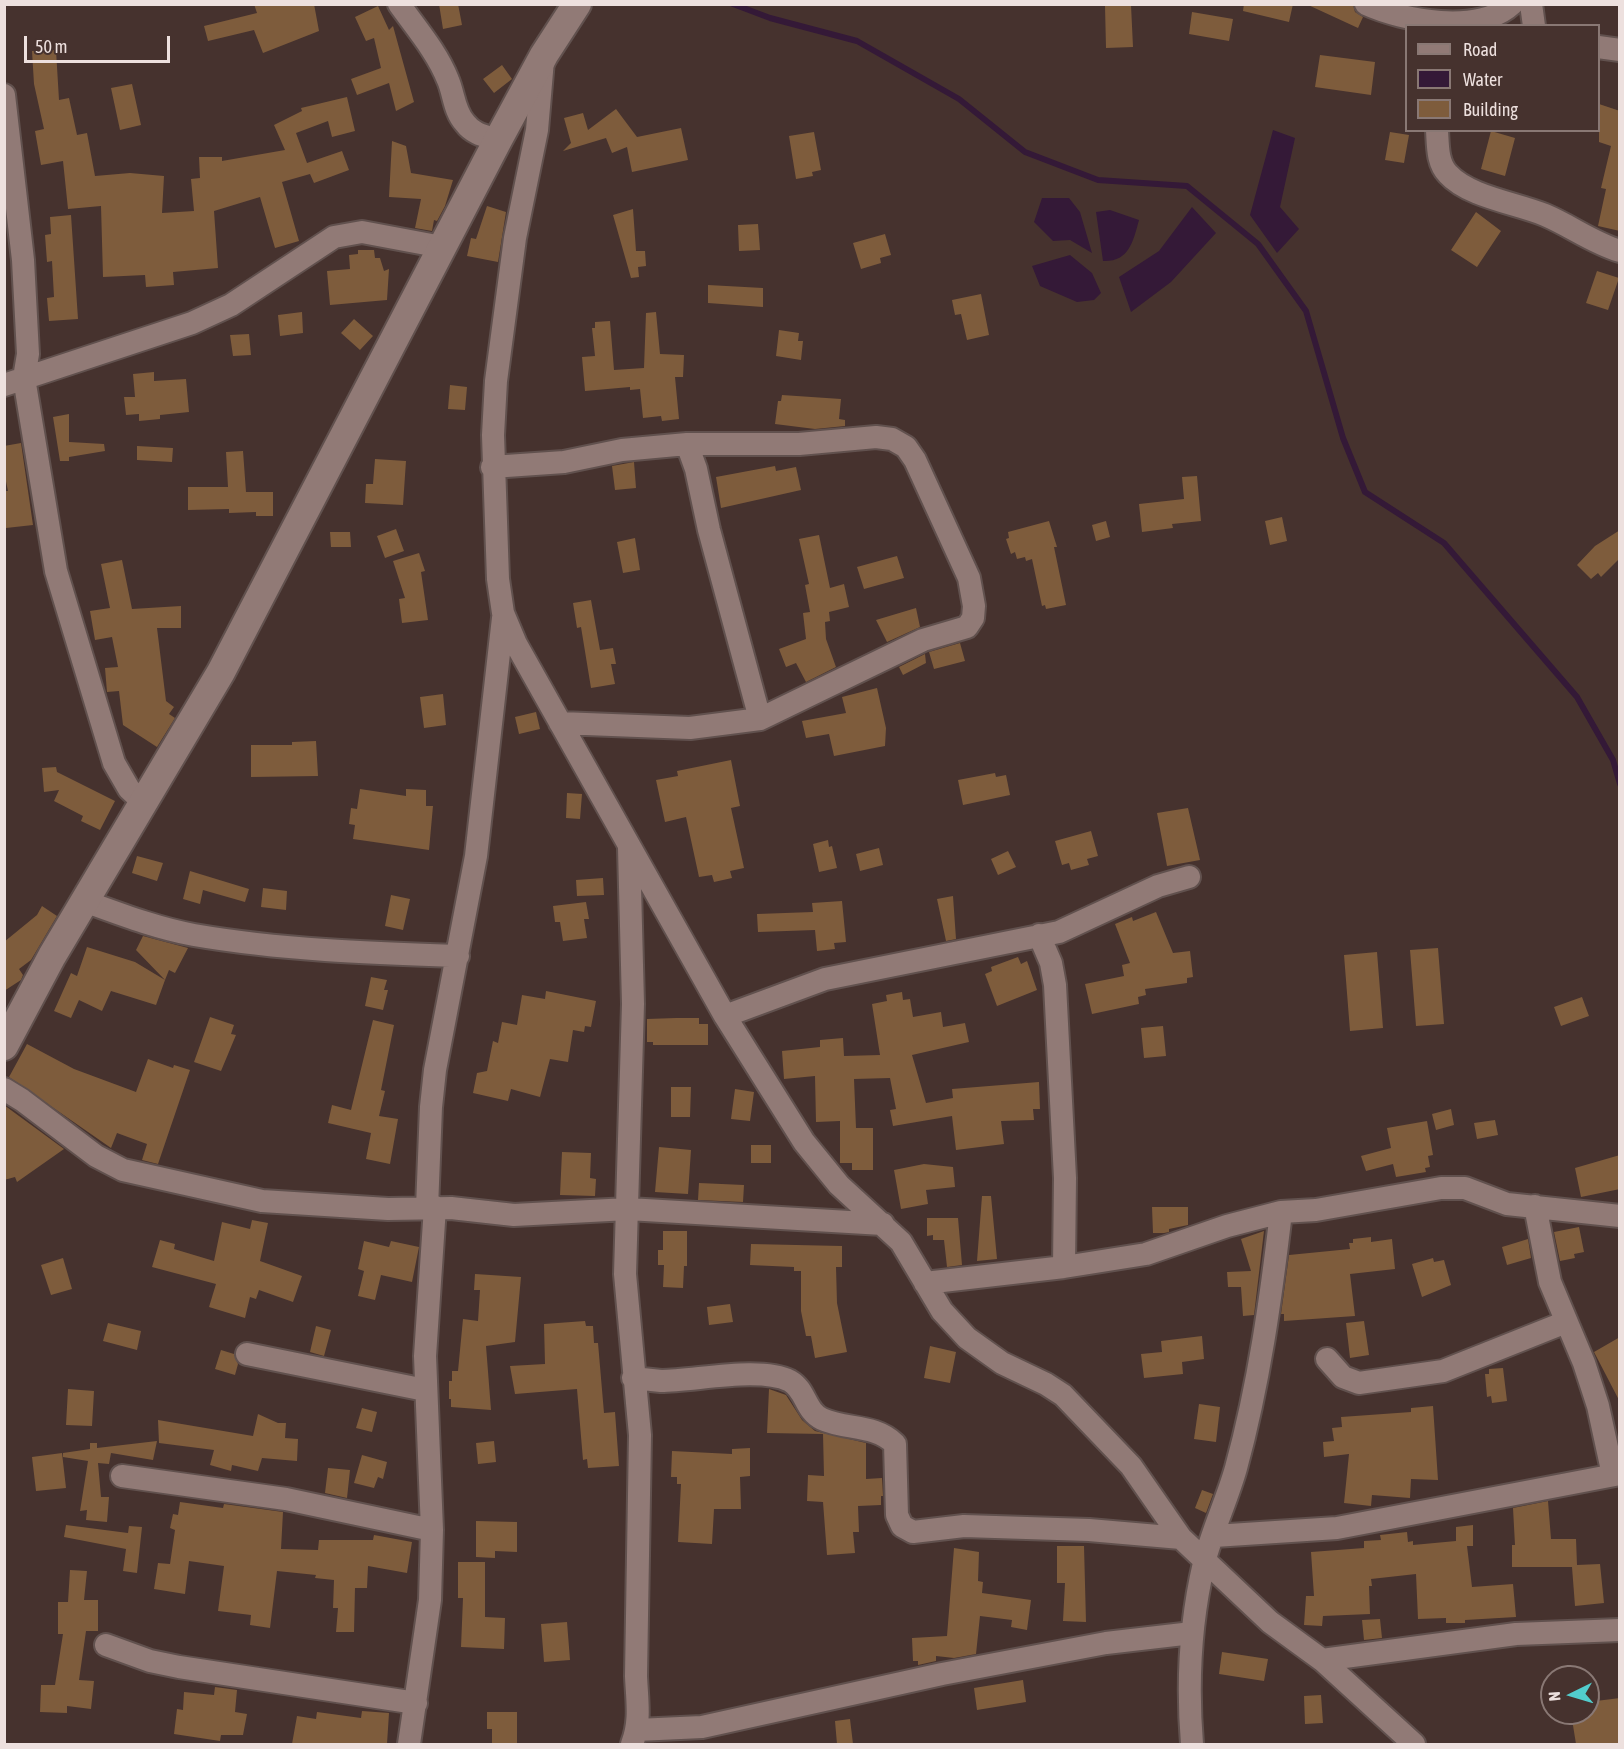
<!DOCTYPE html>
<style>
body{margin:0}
#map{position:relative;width:1624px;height:1749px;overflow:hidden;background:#46322e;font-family:"Asap Condensed",sans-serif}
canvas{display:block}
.frame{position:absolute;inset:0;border:6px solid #ede0de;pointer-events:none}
.legend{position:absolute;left:1405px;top:24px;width:195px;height:108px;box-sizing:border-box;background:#46322e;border:2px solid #897874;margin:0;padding:8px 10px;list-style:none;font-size:18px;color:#ede0de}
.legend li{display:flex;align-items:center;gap:12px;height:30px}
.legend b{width:30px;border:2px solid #897874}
.north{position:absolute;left:1540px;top:1665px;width:60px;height:60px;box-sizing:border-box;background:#46322e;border:2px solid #897874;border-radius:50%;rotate:265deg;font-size:16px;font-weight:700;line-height:24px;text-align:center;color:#ede0de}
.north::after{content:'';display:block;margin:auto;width:21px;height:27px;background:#52cdcd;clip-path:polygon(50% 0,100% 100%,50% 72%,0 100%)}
.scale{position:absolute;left:24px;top:36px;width:146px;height:27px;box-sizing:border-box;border:3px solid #ede0de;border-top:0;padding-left:8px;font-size:18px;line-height:21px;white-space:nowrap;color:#ede0de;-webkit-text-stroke:4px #46322e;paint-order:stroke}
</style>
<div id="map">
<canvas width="1624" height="1749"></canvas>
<div class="frame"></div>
<ul class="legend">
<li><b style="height:8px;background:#917a76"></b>Road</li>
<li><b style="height:16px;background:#341937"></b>Water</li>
<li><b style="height:16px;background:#7e5c3c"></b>Building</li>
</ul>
<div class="north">N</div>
<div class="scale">50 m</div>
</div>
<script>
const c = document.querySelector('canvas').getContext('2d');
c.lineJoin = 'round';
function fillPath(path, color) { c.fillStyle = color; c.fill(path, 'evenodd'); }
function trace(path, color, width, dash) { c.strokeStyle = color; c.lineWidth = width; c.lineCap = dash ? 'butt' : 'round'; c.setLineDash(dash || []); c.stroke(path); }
fillPath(new Path2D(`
 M1273 130 1295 138 1280 207 1299 229 1277 253 1250 215Z
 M1042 198H1069L1080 212 1092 253 1070 240 1053 241 1034 222Z
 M1192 207 1216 233 1171 282 1131 312 1119 277 1159 251Z
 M1110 210 1139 220C1133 242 1129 262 1103 261L1096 212Z
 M1070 255 1092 273 1101 293 1094 300 1077 302 1040 286 1032 266Z`), '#341937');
trace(new Path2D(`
 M733 4 770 18 857 41 959 99 1025 152 1098 180 1187 186 1258 244 1306 311 1343 438 1365 492 1444 543 1577 697 1613 760 1620 784`), '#341937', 6);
fillPath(new Path2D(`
 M254 4H314L319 31 263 53 254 30 208 41 204 26 257 13Z
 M439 4H458L462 25 443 29Z
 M1244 4H1293L1289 22 1243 11Z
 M1306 4H1353L1355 12 1363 17 1358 28Z
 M1131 5 1133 47 1106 48 1105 6Z
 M378 6 389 30 393 26 414 102 396 111 389 83 357 95 351 79 381 68 374 38 366 41 355 17Z
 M1192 12 1233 19 1229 41 1189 34Z
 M56 50 59 100 69 98 77 135 87 133 95 176 130 173 164 176 162 213 194 211 191 179 200 178 199 157H222V161L285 150 274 125 302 111 301 108 347 97 355 131 332 137 328 121 296 133 307 163 342 151 349 170 314 183 310 174 282 182 299 241 275 248 260 197 214 211 218 268 173 272 174 285 146 287 145 275 103 277 101 206 68 209 63 161 41 165 35 131 44 129 34 84 32 51Z
 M1320 55 1375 62 1371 95 1315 87Z
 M502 65 512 79 494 93 483 79Z
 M132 84 141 125 120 130 111 88Z
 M1599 104 1620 111V231L1598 226 1606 189 1601 188 1611 146 1599 142Z
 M616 109 637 137 681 128 688 160 632 172 627 147 612 153 606 138 563 151 571 143 564 118 583 113 588 130Z
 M1491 131 1515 138 1505 176 1481 169Z
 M814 132 821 170 812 172 813 176 796 179 789 136Z
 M1390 132 1409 135 1404 163 1385 160Z
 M392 141 406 146 411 173 453 180 445 206 437 221 434 220 432 231 415 228 421 199 389 197Z
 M487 206 506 212 498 262 467 256 471 238 476 239Z
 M633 209 636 251H645L646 266 638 267 639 277 631 278 613 215Z
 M1476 212 1501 231 1477 267 1451 250Z
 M71 215 78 319 49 321 47 298 54 297 52 261 47 262 45 235 51 234 50 217Z
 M758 224 760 250 739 251 738 225Z
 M885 234 891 255 880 258 881 263 861 269 853 243Z
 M358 250H374L375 258H380L384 271 389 269 387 300 330 305 327 271 350 269 349 255 358 254Z
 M1597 271 1619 278 1608 310 1586 303Z
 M708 285 763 288V307L708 303Z
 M981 294 989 335 967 340 961 314 955 315 952 300Z
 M302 312 303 333 280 336 278 315Z
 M656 312 660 354 684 355 683 377H675L679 419 662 421 661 416 643 418 640 389 630 390V387L585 391 582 357 595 356 592 328H595V322L610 321 614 370 644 368 646 313Z
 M354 319 373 336 360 350 341 333Z
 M779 330 799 333 798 341H803L801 360 776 356Z
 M249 334 251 355 233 356 230 335Z
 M154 372V381L186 379 189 412 160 415V419L139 421V414L126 415 124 397H135L133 374Z
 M450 385 467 387 465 410 448 409Z
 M782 395 841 399 839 419 845 420V426L815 429 775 424 778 401H781Z
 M69 414V442L104 444 105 451 69 457V461H60L53 417Z
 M21 443 33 525 6 528 4 491H8L4 472V446Z
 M137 446 173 448 172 462 137 460Z
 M243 451 246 492H273V516H256V512L229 513V509L188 510V487H228L226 452Z
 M375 459 406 461 403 505 365 503 366 484H373Z
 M634 462 636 488 615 490 612 466Z
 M775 466 776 471 796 467 801 490 721 508 716 477Z
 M1197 476 1201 521 1172 524 1173 528 1142 532 1139 504 1184 499 1182 477Z
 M1282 517 1287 541 1270 545 1265 521Z
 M1049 521 1057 547H1054L1066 605 1046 609 1045 605 1042 606 1032 559 1026 561 1025 557 1017 559 1015 552 1011 554 1006 539 1009 538 1008 532Z
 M1106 521 1110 537 1096 541 1092 525Z
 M396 529 404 551 385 558 377 536Z
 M1620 530V558L1601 577 1598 573 1591 579 1577 565 1595 546Z
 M330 532H350L351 547H331Z
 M819 535 830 588 844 584 849 607 829 612 830 621 825 622 826 639 836 667 806 682 796 663 786 667 779 649 806 639 803 613 810 612 805 585 809 584 799 539Z
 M635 538 640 570 623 573 617 542Z
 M419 553 425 571 421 572 428 620 402 623 399 599 405 598 393 561Z
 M897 556 904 578 864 589 857 567Z
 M122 560 132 609 181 606V628H157L166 701 174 707 169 714 175 718 157 747 123 725 119 691 107 692 105 668 118 667 112 637 95 640 90 611 110 608 101 564Z
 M591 600 600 650 613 648 616 664H611L615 684 591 688 581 627 577 628 573 603Z
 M916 608 920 627 887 642 876 620Z
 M960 643 965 661 934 669 929 652Z
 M925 654 926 663 903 675 899 667Z
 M877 688 886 728 885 746 834 756 829 734 806 738 802 721 846 713 842 697Z
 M443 694 446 725 424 728 420 697Z
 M536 712 540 729 519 734 515 717Z
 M316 741 318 776 251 777V745H292V742Z
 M731 760 740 806 731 808 744 868 730 871 732 878 714 882 712 875 699 877 686 817 665 822 656 780 678 776 677 771Z
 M56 767 57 772 115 801 100 830 81 821 83 816 54 801 59 790 44 792 42 768Z
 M995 773 996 777 1006 775 1010 795 963 805 958 780Z
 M360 789 406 796V789L426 790V806H433L429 850 353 839 355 825 349 824 351 808 357 809Z
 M567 793 582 794 580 819 566 818Z
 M1188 808 1200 860 1167 866 1157 813Z
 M1091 831 1098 856 1087 859 1089 865 1071 870 1069 863 1062 865 1055 841Z
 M828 840 829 847 832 846 837 868 819 872 813 844Z
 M879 848 883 865 860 871 856 854Z
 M1008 851 1016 867 998 875 991 859Z
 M137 856 163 863 157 881 132 873Z
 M190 871 249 889 245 902 203 890 200 904 183 899Z
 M603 878 604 895 577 896 576 880Z
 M263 888 287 891 286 910 261 907Z
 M391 895 410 899 403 930 385 926Z
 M953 896 956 939 946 941 937 899Z
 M842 901 846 942 834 943 835 949 817 951 815 930 758 932 757 914 813 912 812 903Z
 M586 902 589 919H584L587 938 563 941 560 922H555L553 906Z
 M42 906 57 916 31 960 19 969 23 975 21 980 4 991V942L37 915Z
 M1156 912 1173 953 1190 951 1193 977 1187 978V983L1145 989 1146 995 1138 997 1139 1004 1092 1014 1085 984 1124 976 1122 965 1130 963 1115 924 1132 917 1133 921Z
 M143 936 188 948 175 973 169 970 165 980 136 950Z
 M87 947 135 962 165 980 156 1005 111 991 102 1011 79 1000 71 1018 54 1011 71 973 77 976Z
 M1438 948 1444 1024 1416 1026 1410 950Z
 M1377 952 1383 1028 1350 1031 1344 955Z
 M1018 957 1021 964 1027 961 1037 990 997 1006 985 974 992 971 991 967Z
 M371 977 387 980 384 990H388L383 1010 365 1006Z
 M546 991 596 1001 591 1027 585 1026 584 1032 573 1030 568 1062 550 1059 540 1097 511 1089 508 1101 473 1093 477 1073 487 1071 493 1041 498 1043 502 1022 517 1025 522 995 545 999Z
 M902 992 903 1000 910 999 913 1017 941 1012 943 1027 965 1023 969 1042 912 1055 926 1103 953 1098 952 1089 1039 1082 1040 1109H1033L1034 1120 1001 1121 1004 1144 956 1150 952 1116 893 1126 890 1110 896 1109 890 1078 854 1079 856 1128H873V1170H852V1163H840V1121L816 1122 815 1076 784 1079 782 1051 820 1047V1040L843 1038 844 1056 880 1055 872 1004 887 1001 886 995Z
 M1582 997 1589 1016 1561 1026 1554 1007Z
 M210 1017 234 1025 231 1034 236 1035 221 1071 194 1062Z
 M676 1018H699V1024H708V1045H653V1042H647V1019Z
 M373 1020 394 1025 381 1090 385 1091 379 1116 398 1119 390 1164 366 1159 371 1133 328 1123 332 1105 351 1110Z
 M1163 1026 1166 1056 1144 1058 1141 1028Z
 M27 1044 74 1069 136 1092 148 1059 173 1068 174 1065 190 1070 158 1164 142 1160 147 1144 117 1133 111 1148 9 1077Z
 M671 1087H691L690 1117H671Z
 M735 1089 754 1092 750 1121 731 1119Z
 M4 1105 64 1149 17 1182 15 1177 4 1180Z
 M1451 1109 1454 1125 1436 1130 1432 1114Z
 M1495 1120 1498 1135 1477 1139 1474 1123Z
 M1427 1121 1433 1155 1428 1156 1430 1167 1425 1168 1426 1172 1396 1177 1393 1164 1366 1171 1361 1156 1391 1148 1387 1128Z
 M751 1145H771V1163H751Z
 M659 1147 691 1150 688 1194 655 1192Z
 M562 1152 591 1153 590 1178 596 1179 595 1196 560 1195Z
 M1620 1155V1189L1581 1197 1575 1168Z
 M924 1164 953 1167 955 1187 926 1190 928 1204 901 1209 894 1170Z
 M699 1183 744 1185 743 1202 698 1200Z
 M982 1196H991L997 1259 977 1261Z
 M1152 1207H1188V1225L1169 1229V1232L1164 1233H1153Z
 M927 1218H958L962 1265 947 1267 944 1240H933V1235L927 1236Z
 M252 1220 268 1223 260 1261 302 1276 293 1302 259 1290 256 1299 250 1297 245 1318 209 1307 216 1284 152 1267 160 1240 175 1244 174 1249 214 1261 222 1222 250 1229Z
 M1579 1227 1584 1252 1574 1254 1575 1258 1560 1261 1554 1232Z
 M663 1231H687V1266H684L683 1288 663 1287 664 1265H658V1250H663Z
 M1264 1231 1254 1315 1243 1316 1241 1287H1228L1227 1272 1251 1271 1241 1239Z
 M1371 1237V1242L1392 1239 1395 1269 1350 1274 1355 1316 1284 1321V1314H1281L1289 1255 1350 1249 1349 1243H1353V1239Z
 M1528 1239 1531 1258 1507 1265 1502 1247Z
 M364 1241 389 1247 391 1241 419 1247 412 1282 381 1275 375 1300 358 1296 364 1271 358 1269Z
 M751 1244 842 1246V1267H836L837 1303 847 1352 815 1358 811 1336H806L801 1311V1271H794V1267L750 1265Z
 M63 1258 72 1289 51 1295 41 1265Z
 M1433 1258 1434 1262 1444 1260 1451 1285 1422 1297 1412 1264Z
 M475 1274 521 1277 515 1342 486 1346 491 1410 451 1407V1399H449V1381H452V1371H458L463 1319 478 1321 480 1290H474Z
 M730 1304 733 1322 709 1325 707 1307Z
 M585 1321 586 1326H593L594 1343H598L604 1413 615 1412 619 1466 588 1468 587 1459 583 1460 577 1389 515 1394 510 1366 545 1364 544 1324Z
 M1364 1321 1369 1355 1350 1358 1346 1323Z
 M108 1323 141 1331 137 1350 103 1341Z
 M316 1326 331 1330 324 1356 310 1352Z
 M1202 1336 1204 1359 1182 1362 1183 1374 1144 1378 1141 1354 1162 1352 1161 1341Z
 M1620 1337V1402L1594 1352Z
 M930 1346 956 1352 950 1383 924 1378Z
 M221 1350 234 1354 238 1364 235 1375 215 1369Z
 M1503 1368 1507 1401 1492 1403 1491 1396 1487 1397 1485 1374H1489V1369Z
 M68 1389 94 1391 92 1426 66 1425Z
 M769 1389 786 1395 802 1420 815 1431 866 1443V1479L882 1478 883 1496H881V1505L858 1506 859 1532H853L855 1553 827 1555 823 1502 807 1501 808 1475 824 1476 823 1434 767 1433Z
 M1199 1404 1220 1407 1216 1442 1194 1439Z
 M1433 1406 1438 1480 1411 1479 1410 1498 1372 1495 1371 1506 1344 1503 1349 1454 1324 1457 1323 1442 1334 1441 1332 1428 1342 1427 1341 1417 1411 1412V1408Z
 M362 1408 377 1412 372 1432 356 1428Z
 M258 1414 278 1423H286L285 1438 298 1439 297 1461 262 1458 258 1471 232 1465 231 1471 210 1465 214 1450 159 1443 158 1420 253 1436Z
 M157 1441 153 1460 111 1453 109 1464 98 1463 101 1497H109L107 1522 86 1520 87 1510 80 1511 88 1461 63 1457V1453L90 1449V1443H97V1448Z
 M494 1441 496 1462 478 1464 476 1443Z
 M750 1448V1476L740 1477 741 1509H714L712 1544 678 1542 681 1484H677V1477H671L672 1451 732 1454V1449Z
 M62 1453 66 1488 36 1491 32 1457Z
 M362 1455 387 1462 383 1479 378 1477 374 1488 354 1483Z
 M328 1468 350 1470 347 1498 325 1493Z
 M1202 1490 1213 1494 1206 1513 1195 1508Z
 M1548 1501 1551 1539H1576L1577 1565 1600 1564 1604 1603 1575 1606 1572 1567H1512V1545H1515L1513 1508Z
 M180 1502 223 1508 224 1504 283 1512 281 1549 318 1550 319 1540H373L374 1535 412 1542 407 1573 368 1566 367 1588H355L354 1632H336L338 1608H333L334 1580 315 1578 316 1575 277 1571 270 1628 250 1625 251 1615 218 1611 224 1566 189 1561 185 1594 154 1589 158 1563 170 1564 175 1530 170 1528 173 1514 178 1515Z
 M476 1521 517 1522V1552L495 1551V1558L476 1557Z
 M66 1525 128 1533 129 1526 142 1527 137 1573 123 1571 126 1549 64 1537Z
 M1473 1525V1546H1467L1472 1587 1513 1584 1516 1617 1465 1620V1623H1446V1618L1418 1619 1416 1574 1371 1579 1372 1586H1369L1370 1614 1323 1616 1322 1626 1304 1625 1306 1596H1314L1311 1552 1364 1548V1541L1381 1540 1380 1535 1407 1532 1408 1542 1413 1541V1545L1456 1541V1527Z
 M1057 1546H1084L1086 1622 1063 1621 1065 1583H1057Z
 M954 1548 979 1552 978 1581 983 1582 982 1593 1031 1600 1027 1630 1011 1627 1012 1620 980 1616 976 1654 954 1658 936 1656V1661L918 1665V1661H913L912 1638 947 1636Z
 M458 1562H485V1617L505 1618 504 1649 461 1647 463 1598H458Z
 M70 1570 87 1571 84 1600H98V1631H86L79 1680 94 1681 91 1709 67 1706V1713L40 1712 41 1685H55L63 1634H58V1602H68Z
 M1380 1619 1382 1638 1364 1640 1362 1620Z
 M567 1622 570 1660 544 1662 541 1624Z
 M1222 1652 1268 1659 1264 1681 1219 1674Z
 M1023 1680 1026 1702 977 1710 974 1688Z
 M215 1687 237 1690 235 1712 247 1714 243 1735H221L220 1741 174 1734 177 1709 183 1710 184 1692 214 1695Z
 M1321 1695 1323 1723 1305 1724 1304 1696Z
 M1620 1698V1744H1576L1571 1713H1588V1702Z
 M362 1711 389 1713 387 1744H292L297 1716 316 1719 317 1712 361 1718Z
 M487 1712H517V1744H492V1729H487Z
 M850 1719 853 1744H837L835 1721Z`), '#7e5c3c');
const minor = new Path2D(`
 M399 4C416 28 437 52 448 80 454 94 454 111 465 123 473 134 485 136 498 140
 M1366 4C1403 21 1479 35 1512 4
 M1531 4 1534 26
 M1598 47 1620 50
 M543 60 537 130 515 238 496 381 493 435 498 579 503 613 516 644 725 1016 804 1142 839 1185 901 1242 942 1311 967 1338 1002 1363 1046 1384 1063 1395 1131 1466 1181 1538 1270 1622 1322 1660 1414 1744
 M4 95 23 260 28 354 24 378 56 571 114 763 129 789 143 802
 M1437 130C1438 145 1437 163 1448 174 1469 197 1516 203 1545 215 1571 226 1593 243 1620 251
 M4 385 192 323 231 305 334 237 362 232 442 247
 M687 444 696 469 709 530 760 719
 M492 467 564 462 622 450 687 444H799L876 437 892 439 906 447 915 460 969 578 974 606 973 618 967 627 923 640 760 719 690 728 560 723
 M629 848 633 1004 625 1274 640 1435 636 1676C637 1700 641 1721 632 1744
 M84 901C120 914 156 928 194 935 281 950 370 953 458 956
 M1039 935 1051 963 1055 985 1065 1178 1064 1267
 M725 1016 825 979 1059 932 1158 886 1189 877
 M4 1089 22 1100 96 1156 123 1170 262 1201 388 1209 451 1208 514 1215 628 1209 883 1224
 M1535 1206 1550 1282 1584 1363 1598 1406 1613 1475
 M427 1208 431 1107 435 1070 476 856 503 618
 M925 1283 1064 1267 1146 1254 1227 1226 1281 1212 1316 1210 1441 1188H1465L1507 1204 1620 1216
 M247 1354 425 1390
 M1327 1359 1343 1377 1359 1383 1443 1371 1566 1322
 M633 1378C642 1379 652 1380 661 1381 695 1381 760 1366 790 1381 806 1390 805 1411 822 1419 846 1430 875 1424 895 1444L897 1515 902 1526 913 1532 964 1526 1089 1530 1181 1538
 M122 1476 286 1499 432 1530
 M1214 1536 1337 1528 1620 1474
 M106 1645 150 1661 179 1667 416 1703
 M1322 1660 1516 1634 1620 1630
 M637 1730 702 1727 942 1674 1106 1643 1192 1633
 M409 1744 430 1600 432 1530 425 1356 435 1207
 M1192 1744C1187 1683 1190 1623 1204 1563 1212 1531 1227 1500 1236 1468 1259 1384 1271 1298 1281 1212`);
const tertiary = new Path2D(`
 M4 1046 52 956 221 672 498 140 544 55 577 4`);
trace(minor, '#61514e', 26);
trace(tertiary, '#61514e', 32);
trace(minor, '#917a76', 22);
trace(tertiary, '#917a76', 28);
</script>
